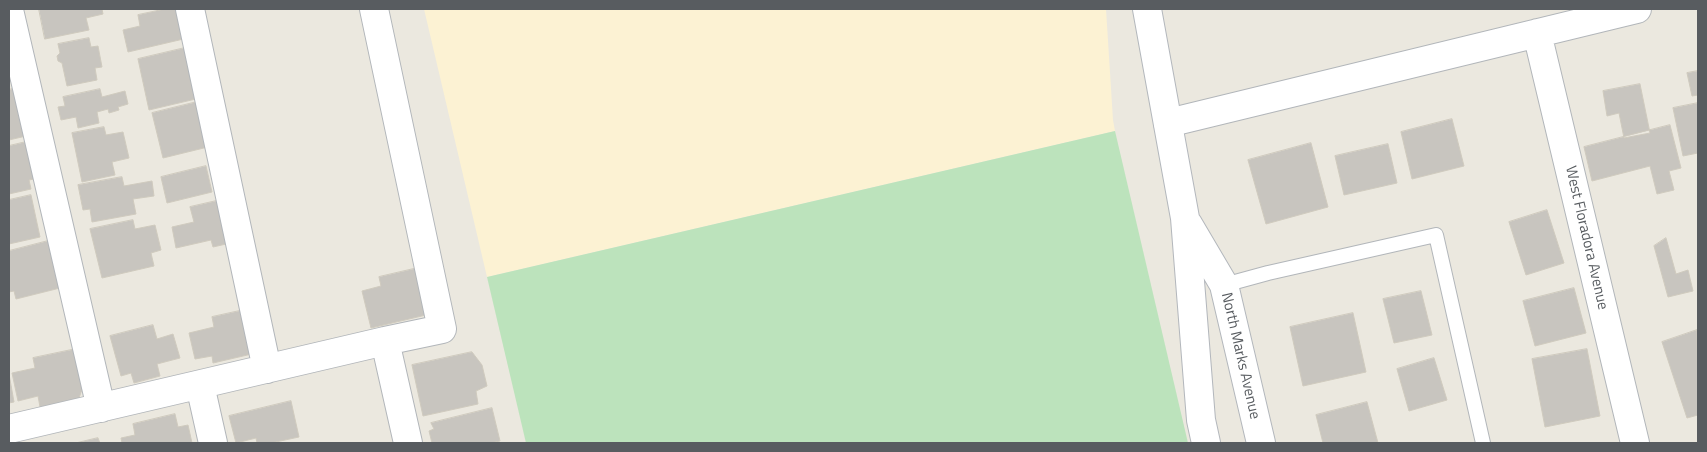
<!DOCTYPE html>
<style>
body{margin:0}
#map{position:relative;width:1707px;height:452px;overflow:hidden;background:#ebe8df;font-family:"Titillium Web",sans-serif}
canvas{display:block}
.frame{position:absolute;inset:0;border:10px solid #585c60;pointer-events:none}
</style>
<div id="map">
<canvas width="1707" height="452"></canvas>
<div class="frame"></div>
</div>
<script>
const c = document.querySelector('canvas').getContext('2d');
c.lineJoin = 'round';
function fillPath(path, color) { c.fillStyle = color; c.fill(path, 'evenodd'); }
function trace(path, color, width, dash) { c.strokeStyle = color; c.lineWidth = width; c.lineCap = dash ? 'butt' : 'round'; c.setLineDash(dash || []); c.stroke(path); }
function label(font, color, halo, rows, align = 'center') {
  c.font = font + ' "Titillium Web",sans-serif'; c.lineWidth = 4; c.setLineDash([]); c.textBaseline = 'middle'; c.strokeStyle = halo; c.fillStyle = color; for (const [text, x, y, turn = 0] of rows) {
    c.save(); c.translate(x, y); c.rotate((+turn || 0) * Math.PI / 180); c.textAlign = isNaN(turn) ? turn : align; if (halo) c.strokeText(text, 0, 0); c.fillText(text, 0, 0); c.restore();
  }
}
fillPath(new Path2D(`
 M424 9H1106L1113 120 1115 131 487 277Z`), '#fcf2d3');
fillPath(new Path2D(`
 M1115 131 1188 443H526L487 277Z`), '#bce3bc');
const building = new Path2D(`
 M39 9H102L103 14 86 18 89 30 45 39Z
 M165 9H178L192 37 128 52 123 30 140 26 138 15Z
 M89 38 91 47 98 46 102 67 95 68 97 80 67 86 62 63 58 61 57 56 60 53 58 44Z
 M189 47 200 98 149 110 138 59Z
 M1698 71V95L1692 96 1687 73Z
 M1640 84 1650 133 1624 138 1619 113 1607 116 1603 91Z
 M15 88 26 136 9 140V90Z
 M100 89 102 97 125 91 128 104 118 107 119 110 109 113 108 109 97 112 99 123 78 128 76 117 61 120 58 107 65 106 63 97Z
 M201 101 212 146 163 158 152 113Z
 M1698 103V153L1683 156 1673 108Z
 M1452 119 1464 166 1412 179 1401 132Z
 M1670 125 1681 168 1669 171 1674 190 1657 194 1650 166 1592 181 1584 147Z
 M104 127 106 135 123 132 129 158 112 162 115 175 82 182 72 133Z
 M26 142 39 178 29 180 31 189 9 194V146Z
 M1311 143 1328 207 1266 224 1248 160Z
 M1388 144 1397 183 1344 195 1335 156Z
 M206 166 212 192 167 203 161 177Z
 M122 177 124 186 152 181 154 196 133 199 136 214 92 222 90 209 83 210 78 185Z
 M31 195 40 237 9 244V200Z
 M225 199 235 242 213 247 211 240 176 248 172 227 194 222 190 207Z
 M1547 210 1564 263 1526 275 1509 222Z
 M133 220 135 229 155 225 161 250 151 253 154 266 102 278 90 229Z
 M1666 238 1676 274 1688 270 1693 291 1668 297 1654 246Z
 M48 241 60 288 16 299 14 291 9 292V251Z
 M422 267 426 315 371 328 362 291 381 286 379 277Z
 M1574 288 1586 333 1535 346 1523 301Z
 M1421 291 1432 335 1394 343 1383 299Z
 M244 310 256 353 213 363 212 356 195 359 189 333 214 327 212 317Z
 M1353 313 1366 372 1303 386 1290 327Z
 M153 325 157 339 173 334 180 358 157 364 160 376 134 383 131 373 121 376 110 336Z
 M1697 330 1698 415 1687 418 1662 342Z
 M76 349 84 384 79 398 40 407 38 396 18 401 12 373 35 368 33 358Z
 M1587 349 1600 416 1545 427 1532 359Z
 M472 352 482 365 487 386 476 391 478 404 423 416 412 365Z
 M1434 358 1447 400 1409 411 1397 369Z
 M9 374 14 402 9 403Z
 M291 401 299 437 271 443H257L256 438 236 443 229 416Z
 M1367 402 1378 443H1323L1316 415Z
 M492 408 500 441 490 443H432L429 431 434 429 431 423Z
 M175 414 178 427 188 425 192 443H122L121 438 135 435 133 424Z
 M98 438 100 443H76Z`);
fillPath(building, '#c8c5bf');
trace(building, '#cfcabe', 1);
const service = new Path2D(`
 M1224 285 1268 273 1436 235 1483 443`);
const minor = new Path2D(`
 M190 9 267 369
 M9 10 101 408
 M1537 33 1635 443
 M1168 123 1637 9
 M385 341 408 443
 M200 385 213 443
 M9 429 385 341 442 329 374 9`);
const secondary = new Path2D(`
 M1147 9 1185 218 1201 420 1206 443
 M1188 224 1224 285 1261 443`);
trace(service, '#b2b6ba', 16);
trace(minor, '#b2b6ba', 30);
trace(secondary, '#b3b7bc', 30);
trace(service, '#fff', 14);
trace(minor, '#fff', 28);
trace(secondary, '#fff', 28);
label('15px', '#585c60', '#fff', [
 ["West Floradora Avenue",1586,238,77],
 ["North Marks Avenue",1240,356,77]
]);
</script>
